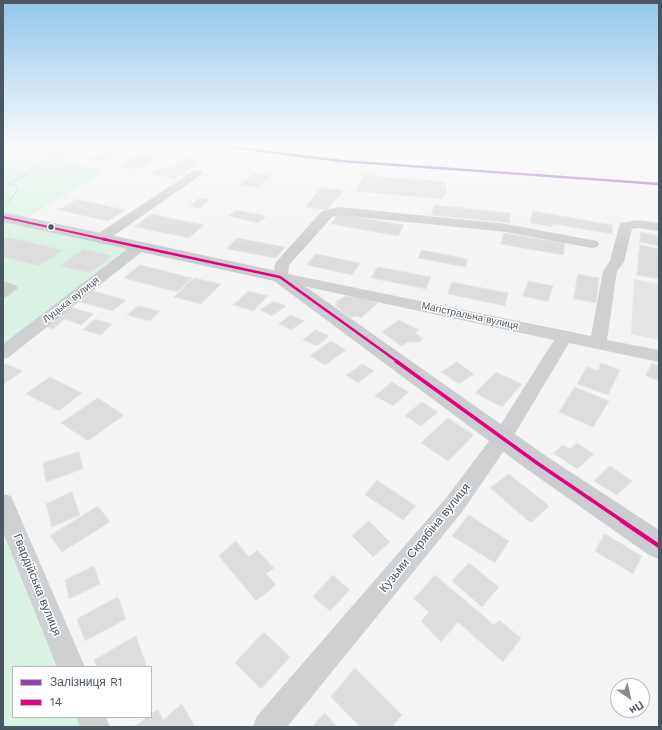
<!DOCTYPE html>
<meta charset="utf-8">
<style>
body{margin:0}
#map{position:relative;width:662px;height:730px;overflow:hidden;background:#f4f4f4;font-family:"Work Sans",sans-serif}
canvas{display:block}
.frame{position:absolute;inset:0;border:4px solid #4a5661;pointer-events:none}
.legend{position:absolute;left:12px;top:666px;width:140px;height:52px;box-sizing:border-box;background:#fff;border:1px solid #b7bbc0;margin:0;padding:5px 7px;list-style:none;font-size:12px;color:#4a5661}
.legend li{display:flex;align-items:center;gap:8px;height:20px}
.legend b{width:20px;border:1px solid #b7bbc0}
.north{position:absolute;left:610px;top:678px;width:40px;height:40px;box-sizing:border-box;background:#fff;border:1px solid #b7bbc0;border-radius:50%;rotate:146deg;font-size:11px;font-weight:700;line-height:16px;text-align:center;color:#4a5661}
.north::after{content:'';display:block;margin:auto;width:14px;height:18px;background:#868d94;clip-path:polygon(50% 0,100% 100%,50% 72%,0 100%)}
</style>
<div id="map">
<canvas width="662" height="730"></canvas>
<div class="frame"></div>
<ul class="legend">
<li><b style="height:5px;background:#8e44ad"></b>Залізниця R1</li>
<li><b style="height:5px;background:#e5007d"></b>14</li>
</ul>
<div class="north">Пн</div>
</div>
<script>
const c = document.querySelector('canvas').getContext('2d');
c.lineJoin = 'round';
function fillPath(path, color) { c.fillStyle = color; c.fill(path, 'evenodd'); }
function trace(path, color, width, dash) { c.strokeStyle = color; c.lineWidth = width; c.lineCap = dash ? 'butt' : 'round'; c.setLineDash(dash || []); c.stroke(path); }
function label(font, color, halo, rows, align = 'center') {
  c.font = font + ' "Work Sans",sans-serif'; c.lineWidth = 3; c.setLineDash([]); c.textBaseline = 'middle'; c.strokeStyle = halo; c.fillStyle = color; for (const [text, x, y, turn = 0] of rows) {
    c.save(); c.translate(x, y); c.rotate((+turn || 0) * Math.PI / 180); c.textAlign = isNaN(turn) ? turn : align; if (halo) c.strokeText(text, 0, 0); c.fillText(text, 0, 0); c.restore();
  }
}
fillPath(new Path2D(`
 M634 279 659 284V340L631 334Z`), '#e6e5e6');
fillPath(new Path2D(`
 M3 145H93L66 161 106 171 26 218 3 213Z
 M3 219 136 249 3 353Z
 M3 503 71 667H13V717H91L95 727H3Z`), '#d9f2e3');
const building = new Path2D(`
 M111 148 123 151 101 162 89 160Z
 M141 153 158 156 136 170 119 166Z
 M185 158 202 161 176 179 152 174 163 167 170 168Z
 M253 173 271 176 258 188 240 185Z
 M364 175 444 182 447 188 446 194 441 199 357 191Z
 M322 187 343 191 327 210 305 207Z
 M200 198 210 200 200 208 190 206Z
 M77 199 125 210 108 221 59 210Z
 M434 205 510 213V223L432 215Z
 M237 210 266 216 258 223 229 216Z
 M533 211 613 225 612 234 553 224 552 227 530 223Z
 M151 214 204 225 189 238 135 227Z
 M338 214 404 225 398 236 331 224Z
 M641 232 659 236V246L640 242Z
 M504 233 565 243 563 255 501 244Z
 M8 237 63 250 39 266 3 257V240Z
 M237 238 285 247 276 258 227 249Z
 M640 245 659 249V279L637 275Z
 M84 249 113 256 90 273 60 266Z
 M422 250 468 259 465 267 418 258Z
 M316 254 360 263 352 275 307 265Z
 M140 265 192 278 177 292 124 278Z
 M378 267 431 277 426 289 371 278Z
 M578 274 599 278 596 303 574 299Z
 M194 278 221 284 201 304 174 297Z
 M529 281 553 286 548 302 523 296Z
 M452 282 508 293 505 306 448 294Z
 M93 291 126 300 113 311 80 302Z
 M249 291 268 296 253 311 233 305Z
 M357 296 378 303 361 318 357 316 350 318 336 306 337 301 344 297Z
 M274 301 286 306 272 316 260 310Z
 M67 306 94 314 81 325 65 319 53 329 41 325Z
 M138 306 160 311 150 321 127 315Z
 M291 315 304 321 291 330 279 324Z
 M95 319 112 324 101 335 83 330Z
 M399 320 419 330 415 333 423 339 419 342H408L401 346 382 332Z
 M316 330 329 336 317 346 303 340Z
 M331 341 346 350 325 365 310 356Z
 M457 362 474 374 459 384 441 372Z
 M3 363H4L23 371 4 384 3 383Z
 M601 363 620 370 608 395 577 384 587 367 598 371Z
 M652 363 659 366V381L646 376Z
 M363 364 374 371 358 383 346 375Z
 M496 372 522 384 502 407 475 393Z
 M50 377 82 393 59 411 26 394Z
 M392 382 409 392 393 406 375 396Z
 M575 387 609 401 593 427 559 412Z
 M98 398 124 415 88 441 61 423Z
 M422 402 438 412 421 426 405 416Z
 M448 418 474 435 448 461 421 443Z
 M577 443 594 454 577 469 553 453 563 445 570 449Z
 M79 452 83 469 46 482 43 463Z
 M610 466 632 481 617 495 594 481Z
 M509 474 549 506 531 523 490 488Z
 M377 480 416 506 403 520 365 495Z
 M72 492 80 515 52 527 46 504Z
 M98 506 110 522 62 552 50 536Z
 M469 515 509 541 495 563 452 536Z
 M369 521 390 542 373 557 352 536Z
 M605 534 642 556 633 574 595 551Z
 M236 541 249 557 257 550 274 568 266 574 276 585 256 601 219 556Z
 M469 563 499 587 482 607 452 581Z
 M94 566 100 584 69 599 65 580Z
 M333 575 350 590 330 611 313 597Z
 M435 575 494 625 499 620 521 638 503 662 458 622 441 642 421 621 429 612 414 599Z
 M118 597 126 619 85 641 77 619Z
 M264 632 290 657 261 689 235 663Z
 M136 636 147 667H97L94 660Z
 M355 668 402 715 392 727H360L331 697Z
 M182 704 195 727H134L147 717H151V714L158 709 163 720Z
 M325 713 337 727H312Z`);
fillPath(building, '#ddddde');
trace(building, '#e5e6e7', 1);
trace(new Path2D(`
 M5 204 18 191 16 186 9 184 62 152 50 150 60 145`), '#bcc7c4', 1.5, [2, 1.5]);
fillPath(new Path2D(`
 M197 170 201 171 203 173 201 175 106 241 101 242 96 241 94 238 96 235 193 171Z
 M339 207 506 224 597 241 599 244 597 247 592 248 506 232 339 215 332 217 289 265 288 274 591 336 603 271 610 261 619 226 621 223 637 220 659 223V231L637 228 632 229 624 262 617 271 607 340 659 350V362L569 343 510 442 462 512 287 727H253L257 716 446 498 496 432 554 340 275 280 273 277 275 264 277 261 322 211Z
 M139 243 144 244 146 247 144 250 9 357 3 359V344L134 244Z
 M3 281 15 285 18 288 8 296 3 298Z
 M3 494 11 496 14 503 85 667H57L3 532Z
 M76 717H106L110 727H80Z`), '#ced0d2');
fillPath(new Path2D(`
 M3 212 286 273 546 456 659 530V559L649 555 528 470 274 281 3 222Z`), '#caced1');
trace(new Path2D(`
 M3 217 108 240`), '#e5007d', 2);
trace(new Path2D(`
 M103 239 280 277 398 362`), '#e5007d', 2.5);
trace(new Path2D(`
 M396 361 537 463 624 522`), '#e5007d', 3.5);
trace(new Path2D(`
 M622 521 659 546`), '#e5007d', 4.5);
trace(new Path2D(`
 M216 145 341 161 659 184`), '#8e44ad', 2.5);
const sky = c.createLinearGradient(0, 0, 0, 247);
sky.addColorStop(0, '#91c6eb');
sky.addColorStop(0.59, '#fafafa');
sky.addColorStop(1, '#fafafa00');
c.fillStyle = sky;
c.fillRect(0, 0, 662, 247);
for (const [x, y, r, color] of [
 [51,227,3.5,"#4a5661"]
]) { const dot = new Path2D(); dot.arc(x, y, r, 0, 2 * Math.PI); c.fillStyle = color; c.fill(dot); trace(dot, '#fff', 1.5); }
label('10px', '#4a5661', '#fff', [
 ["Луцька вулиця",71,300,-38],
 ["Магістральна вулиця",470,316,12]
]);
label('12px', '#4a5661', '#fff', [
 ["Кузьми Скрябіна вулиця",425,538,-51],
 ["Гвардійська вулиця",37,585,68]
]);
</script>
